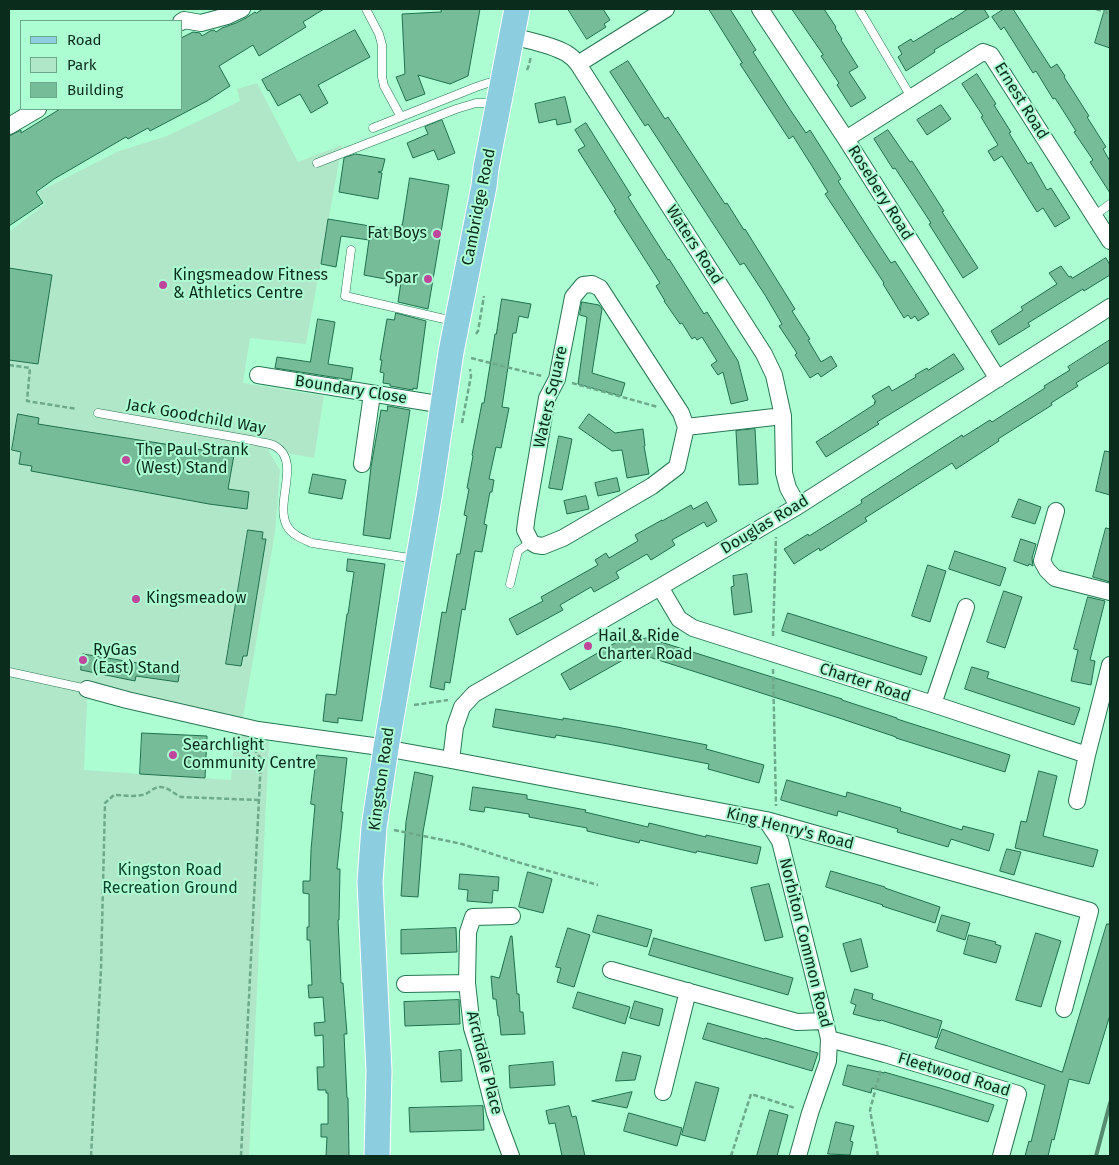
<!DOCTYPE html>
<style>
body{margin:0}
#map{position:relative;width:1119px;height:1165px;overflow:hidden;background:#adfdd3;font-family:"Fira Sans",sans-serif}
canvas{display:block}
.frame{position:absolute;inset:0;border:10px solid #0a2c1d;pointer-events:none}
.legend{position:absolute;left:20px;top:20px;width:162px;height:90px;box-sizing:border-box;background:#adfdd3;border:1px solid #6ca98a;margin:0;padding:6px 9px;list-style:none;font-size:15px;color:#0a2c1d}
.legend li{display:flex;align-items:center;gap:10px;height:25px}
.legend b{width:25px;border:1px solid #6ca98a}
</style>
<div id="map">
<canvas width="1119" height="1165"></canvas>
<div class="frame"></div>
<ul class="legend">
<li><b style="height:6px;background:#8ccde0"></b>Road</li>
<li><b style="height:14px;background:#b1e7c9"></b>Park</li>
<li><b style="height:14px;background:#77bc98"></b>Building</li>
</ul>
</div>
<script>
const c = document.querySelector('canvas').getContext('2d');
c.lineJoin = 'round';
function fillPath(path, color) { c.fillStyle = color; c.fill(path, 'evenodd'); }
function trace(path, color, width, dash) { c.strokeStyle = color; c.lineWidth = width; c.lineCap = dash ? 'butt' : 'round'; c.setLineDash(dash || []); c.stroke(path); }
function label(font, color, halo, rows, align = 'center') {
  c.font = font + ' "Fira Sans",sans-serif'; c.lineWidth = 4; c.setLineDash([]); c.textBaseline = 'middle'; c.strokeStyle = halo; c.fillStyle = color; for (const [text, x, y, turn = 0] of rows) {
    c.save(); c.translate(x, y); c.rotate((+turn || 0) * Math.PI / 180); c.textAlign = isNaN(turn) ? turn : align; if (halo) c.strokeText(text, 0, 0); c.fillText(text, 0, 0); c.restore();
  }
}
fillPath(new Path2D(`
 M257 83 298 162 342 145 306 344 250 338 243 383 324 396 314 458 268 450 280 470 275 532 243 718 88 683 84 770 231 780 235 730 249 734 259 741 269 742 249 1156H9V232L45 204 38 192 119 151 167 136 240 101 237 89Z`), '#b1e7c9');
const building = new Path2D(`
 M263 9H324L303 22 306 27 259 56 253 45 219 66 230 86 207 101 150 131 148 128 128 139 126 137 54 179 36 192 43 203 9 226V136L21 130V133L60 109H181V38L193 32 200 33 202 36 210 31 214 30 216 32 222 28 236 23 246 18 255 12 256 13Z
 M441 9H480L468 76 450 84 418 75 425 94 406 101 396 77 405 74 402 14 441 12Z
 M568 9H603L610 20 604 24 606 27 587 39Z
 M709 9H730L756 50 753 52 789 108 806 133 810 130 841 179 838 181 874 237 891 263 895 261 929 314 918 321 915 316 911 319 908 315 904 318 883 284 884 283 825 194 828 192 812 166 793 136 789 139 772 113 740 64 742 63Z
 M792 9H824L836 27 835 28 842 39 841 40 858 67 849 72 866 98 851 107 837 85 839 83 821 56 823 55Z
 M968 9H984L989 17 934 50 935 52 906 71 898 57 902 54 898 47 911 39 913 42 952 18V19Z
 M1004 9H1013L1051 68 1057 64 1065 76 1064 77 1089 116 1087 117 1106 147 1103 149 1110 161V193L1090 162 1093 160 1074 132 1076 131 1055 98 1053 99 1036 71 1033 73 1004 27 1001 30 992 17Z
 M1105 9H1110V48L1095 43Z
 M355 30 370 57 318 85 328 103 311 113 300 94 278 106 269 90 268 91 262 80Z
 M628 61 665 119 668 117 725 204 727 203 744 230 745 229 795 309 792 311 810 339 808 340 821 362 831 356 837 366 821 377 818 373 810 378 795 355 797 353 779 326 782 324 765 295 744 263 740 265 648 124 645 126 610 72Z
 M977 74 996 104 994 105 1011 132 1009 133 1028 164 1031 162 1047 190 1051 188 1070 218 1055 227 1043 208 1037 212 1002 156 994 161 988 151 998 145 981 117 983 116 962 84Z
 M565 97 571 122 557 125 556 119 539 123 535 104Z
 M941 105 951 119 927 135 917 120Z
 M442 120 455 153 438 160 434 150 413 158 407 143 428 134 425 127Z
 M586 123 631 195 628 197 668 260 669 259 704 314 707 312 738 361 748 400 731 404 723 372 718 375 711 365 717 361 702 337 697 340 695 337 692 339 682 323 680 324 664 301H665L656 286 660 283 614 211 616 210 578 150 585 146 575 130Z
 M888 130 910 162 912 161 944 211 942 212 978 268 963 278 929 224 931 223 895 168 893 169 874 139Z
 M356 154 385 159 382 171 378 172 382 173 378 199 339 192 344 158Z
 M410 178 449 185 428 309 398 302 401 282 364 275 369 240 341 236 336 267 321 264 328 219 400 231 401 225H402Z
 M1106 258 1110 265V275L1084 291 1083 289 1028 323 1030 326 999 345 991 331 1023 310 1021 307 1057 284 1049 273 1061 266 1069 277 1071 276 1072 278Z
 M9 268 52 275 38 364 9 360Z
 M502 299 531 304 528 318 519 316 516 333H513L502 407 509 408 501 448 496 447 489 479 494 480 492 492H490L484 524 487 525 482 552 475 551 465 610 462 609 450 683 445 682 444 690 430 687 442 612 446 613 457 554H460L467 516 464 515 469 489 467 488 473 456 472 455 482 403H484L495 334H496Z
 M582 302 599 305 602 309 592 373 625 383 621 396 578 384 587 317 580 315Z
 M396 313 426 321 417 389 413 388V390L390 386V384L383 383 384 373 380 372 382 360H380L387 319 394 320Z
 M318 319 335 322 328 364 353 368 351 380 275 368 277 357 310 362Z
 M1110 340V362L1076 383 1078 386 1051 403 1052 405 998 439 999 441 956 469 952 463 865 518 867 521 820 551 819 548 794 564 784 549 808 534 809 536 862 503 861 500 962 435 963 437 990 420 992 422 1045 388 1044 386 1070 370 1068 367Z
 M954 354 964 369 877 422 879 424 826 457 816 442 875 404 874 402H876L872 396 889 386 892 391 916 377 915 375 927 368 928 370Z
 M388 406 410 410 390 539 363 535 371 467 381 410 387 411Z
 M18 414 39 418 38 424 234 455 228 489 249 492 247 509 209 504 31 471 32 466 19 464 21 452 12 450Z
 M589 414 615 433 643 429 645 446H644L649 474 627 478 622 450 612 451 579 428Z
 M755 429 758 484 739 485 736 431Z
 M559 436 572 439 562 490 549 488Z
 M1105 451 1110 452V495L1096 491Z
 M313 474 346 480 342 499 309 493Z
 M617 478 620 491 598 496 595 483Z
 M586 496 589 509 567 514 564 501Z
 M1019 499 1041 507 1035 524 1012 517Z
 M707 502 717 521 707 527 704 522 672 540 675 545 651 560 647 554 616 572 619 578 594 592 591 587 560 605 563 610 517 635 509 619 543 601 541 597 598 565 595 560 606 553 609 558 638 541 635 535 662 520V521L691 505 693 509Z
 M1106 528 1110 529V582L1093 577Z
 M248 530 263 532 262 539H266L247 656H243L241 666 226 664Z
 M1021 539 1036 544 1032 558 1033 566 1029 564 1028 566 1014 561Z
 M955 551 1006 568 1000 586 949 569Z
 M348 559 385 564 362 721 338 718V723L323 721 326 694 336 695 347 614H348L354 572 347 571Z
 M928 565 946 571 930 622 912 616Z
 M747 574 752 612 734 615 731 587 734 586 733 576Z
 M1004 591 1022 597 1005 648 987 642Z
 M1088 597 1105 601 1090 660 1095 661 1091 685 1071 681 1078 650 1074 649Z
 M788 613 927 657 921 675 782 631Z
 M648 638 842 699V700L897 718V719L1010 755 1005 772 896 738V737L839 718 646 656 623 660 570 690 561 674 615 643Z
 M83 654 180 670 178 682 136 676 135 681 81 670Z
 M972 667 989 672 987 678 1080 708 1074 725 965 689Z
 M496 709 563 720V718L617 727 707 745 706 749 764 765 759 783 708 769 709 764 608 744 556 735 555 738 493 727Z
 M142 733 207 736 205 778 140 774Z
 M317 755 347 758 341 812H343L337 869H340L339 920H338L341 983H343L347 1034H344L347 1098H348L349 1156H326L327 1137H321V1124H328V1093H326V1090H318L317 1067H324L323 1035 315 1036 314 1023 325 1022 323 997 309 998 308 985H312L310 940H307V927H309V894L303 893V881H310L311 850 315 805 311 804Z
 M1039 771 1057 776 1043 836 1098 850 1093 867 1015 848 1021 821 1026 822Z
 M415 772 433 776 423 832 418 897 401 896 406 822Z
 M787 780 846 797 847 792 901 808 900 811 962 830 963 826 994 834 989 851 951 839 948 847 897 832 898 829 838 811 837 816 781 800Z
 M473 787 527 795V799L586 810 585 812 648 827 649 823 706 837V835L761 847 757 864 697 851 696 853 640 840 639 843 587 831V828L529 817V814L485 807 484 812 470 810Z
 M1007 849 1021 852 1014 875 1000 871Z
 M831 871 885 887V888L940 907 935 923 882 906 883 905 826 887Z
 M528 872 552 879 543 913 519 907Z
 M460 874 499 877 498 891 493 890 492 903 467 901 468 890 459 889Z
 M769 884 783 937 765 941 751 888Z
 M598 915 652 930 647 947 593 932Z
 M942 915 970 923 965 940 937 931Z
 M1107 924H1110V1015L1089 1084 1069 1079 1054 1140 1052 1139 1048 1156H1025L1029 1141 1031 1142 1045 1085 935 1048 942 1029 1062 1072Z
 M456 928 457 952 401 954V930Z
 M568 928 590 935 574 987 557 982 561 968 556 967Z
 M1036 933 1061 941 1041 1007 1016 1000Z
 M969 935 996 942 995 944 1001 946 996 963 964 954Z
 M511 936H512L517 994H519L520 1012H523L525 1034 501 1035 499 1016H498L496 999H493L491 976 499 978Z
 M654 938 793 978 788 995 649 955Z
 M861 939 868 967 851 972 843 944Z
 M855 989 873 994 872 999 942 1021 937 1038 881 1020 880 1021 853 1014 856 1005 851 1003Z
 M578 992 630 1007 625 1024 573 1008Z
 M459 1000 460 1024 405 1026 404 1002Z
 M635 1001 663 1009 659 1026 630 1018Z
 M708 1023 764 1039 765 1038 818 1053 812 1071 703 1039Z
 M461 1050 462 1081 441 1082 439 1052Z
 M623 1052 641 1056 635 1080 616 1081Z
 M553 1062 555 1085 510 1088 509 1066Z
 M848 1065 884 1073V1072L940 1088 994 1105 988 1122 932 1105 872 1088 871 1093 843 1085Z
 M696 1082 719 1088 705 1141 682 1135Z
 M632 1092 627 1108 592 1101Z
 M483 1106 484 1130 410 1132 409 1108Z
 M569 1106 572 1117 576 1116 585 1156H562L555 1123 549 1124 546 1111Z
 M770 1110 788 1115 777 1156H757Z
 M629 1113 682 1128 677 1146 624 1131Z
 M836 1122 854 1126 850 1141 853 1142 850 1155 828 1154Z`);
fillPath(building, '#77bc98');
trace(building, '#1f714e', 1);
const lane = new Path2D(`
 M366 9 379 34 382 45V77L384 86 401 117
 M859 9 911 97
 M373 128 476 87 488 83H498
 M317 163 456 109 476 103H494
 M1094 216 1110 204
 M351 250 345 296 453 321
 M98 413 256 441C262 443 270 443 275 446 302 461 274 503 287 526 292 535 303 539 312 543L416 559
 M510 584 518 551 531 542
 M9 672 87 689`);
const street = new Path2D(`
 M760 9 846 139 998 379
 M181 22 184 20 201 23 227 16 242 9
 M512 36C530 41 550 44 566 53 571 56 575 60 578 64L764 354 774 375 783 416 784 473 788 488 798 506
 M578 64 666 9
 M9 126 38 109
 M846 139 983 52 991 55 1110 241
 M592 284 600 288 681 413 686 427 677 467 652 486 563 538 543 546 536 545 531 542 525 530 527 515 547 398 557 379 573 297 583 285Z
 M258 375 444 405
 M686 427 783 416
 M362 464 372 394
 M1056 511 1042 561 1047 570 1055 578 1110 592
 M660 587 679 619 693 628 933 704 1087 755
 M87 689 127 700 258 730 373 746 451 760 766 820 1090 911 1064 1009
 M933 704 966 607
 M451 760 455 727 462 707 474 694 660 587 798 506 1110 307
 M1077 801 1087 755 1110 665
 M766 820 780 841 825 1021 829 1039 828 1061 810 1113 798 1156
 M611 970 797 1022 825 1021
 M405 984 467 983
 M829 1039 885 1054 1018 1094 1001 1156
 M663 1092 688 991
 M511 1156 495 1113 480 1054 472 1028 467 983 468 932 473 917 512 916`);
const primary = new Path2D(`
 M377 1156 379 1071 370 882 374 827 386 748 430 492 451 352 484 186 486 168 517 9`);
trace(lane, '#267753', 9);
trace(street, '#267753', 18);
trace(primary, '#fff', 27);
trace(new Path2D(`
 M1096 9 1110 14
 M527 70 529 65 531 56
 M476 334 478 331 484 296
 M471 358 542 376
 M9 365 30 368 27 401 77 409
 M572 383 658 407
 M462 423 471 376 470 369
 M773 636 776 537
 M773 669 776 806
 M414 705 448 700
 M394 830 462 844 517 862 598 885
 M91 1156 101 969 105 803 114 795C122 795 133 797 142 795 149 794 153 787 160 787 168 787 174 794 181 797L259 800
 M241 1156 261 759 252 746
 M731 1156 751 1094 795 1108
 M878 1156 870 1110 881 1069`), '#6caa8b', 2.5, [5, 2.5]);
trace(lane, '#fff', 8);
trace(street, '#fff', 16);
trace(primary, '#8ccde0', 25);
trace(new Path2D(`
 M1096 1156 1110 1103`), '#568d72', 4);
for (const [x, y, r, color] of [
 [437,234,5,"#be469b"],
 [428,279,5,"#be469b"],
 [163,285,5,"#be469b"],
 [126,460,5,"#be469b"],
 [136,599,5,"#be469b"],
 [588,646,5,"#be469b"],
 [83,660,5,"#be469b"],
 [173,755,5,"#be469b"]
]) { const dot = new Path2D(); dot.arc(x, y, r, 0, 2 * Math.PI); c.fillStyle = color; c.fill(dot); trace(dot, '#adfdd3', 2); }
label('16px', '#0a2c1d', '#adfdd3', [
 ["Ernest Road",1021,101,58],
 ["Rosebery Road",880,193,58],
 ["Cambridge Road",479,207,-79],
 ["Waters Road",694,245,57],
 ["Boundary Close",351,390,9],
 ["Waters Square",551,397,-77],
 ["Jack Goodchild Way",196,417,10],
 ["Douglas Road",765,525,-31],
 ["Charter Road",865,683,18],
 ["Kingston Road",382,779,-82],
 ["King Henry's Road",790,829,14],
 ["Norbiton Common Road",805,943,76],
 ["Archdale Place",484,1063,76],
 ["Fleetwood Road",954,1075,17]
]);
label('16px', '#0a2c1d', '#adfdd3', [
 ["Fat Boys",427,234,"right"],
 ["Kingsmeadow Fitness",173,276],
 ["& Athletics Centre",173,294],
 ["Spar",418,279,"right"],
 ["The Paul Strank",136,451],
 ["(West) Stand",136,469],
 ["Kingsmeadow",146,599],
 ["Hail & Ride",598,637],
 ["Charter Road",598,655],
 ["RyGas",93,651],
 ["(East) Stand",93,669],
 ["Searchlight",183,746],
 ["Community Centre",183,764]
], 'left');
label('16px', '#0b442d', '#adfdd3', [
 ["Kingston Road",170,871],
 ["Recreation Ground",170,889]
]);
</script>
